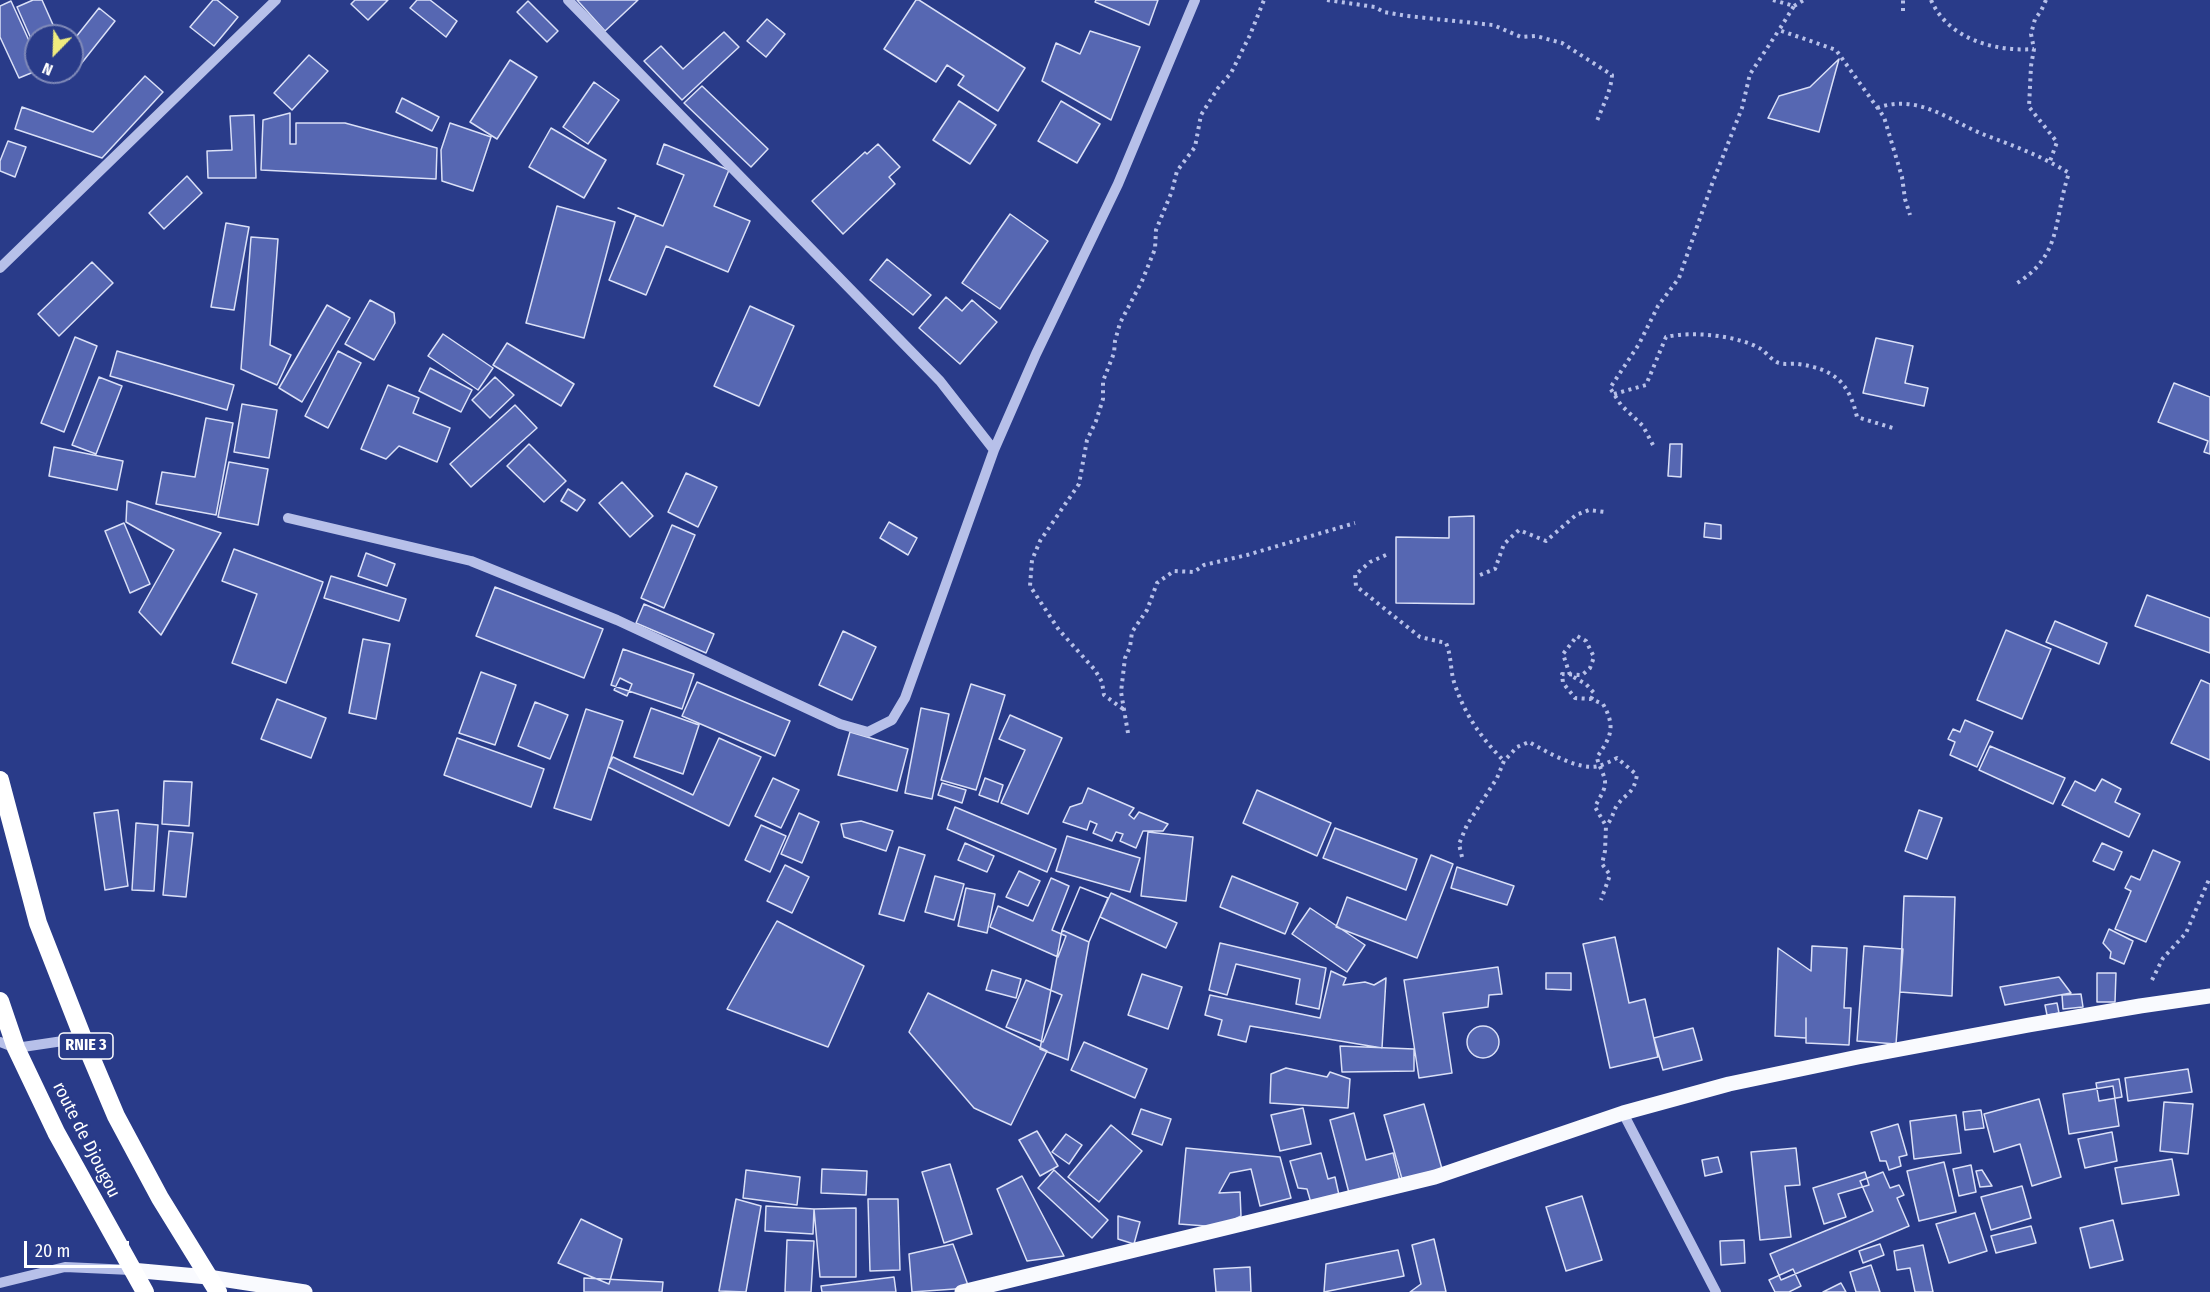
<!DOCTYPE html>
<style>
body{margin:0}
#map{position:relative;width:2210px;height:1292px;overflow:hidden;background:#293b89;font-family:"Fira Sans Condensed",sans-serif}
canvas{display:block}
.north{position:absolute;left:24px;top:24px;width:60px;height:60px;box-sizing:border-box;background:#293b89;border:2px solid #7f89b8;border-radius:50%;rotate:203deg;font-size:16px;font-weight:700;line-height:24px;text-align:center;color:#fff}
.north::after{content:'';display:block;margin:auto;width:21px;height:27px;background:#f0ec7e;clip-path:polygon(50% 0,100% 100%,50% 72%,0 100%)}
.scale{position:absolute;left:24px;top:1241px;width:105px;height:27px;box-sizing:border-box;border:3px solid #fff;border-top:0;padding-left:8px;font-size:18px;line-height:21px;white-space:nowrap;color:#fff;-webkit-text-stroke:4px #293b89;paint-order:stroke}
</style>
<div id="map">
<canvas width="2210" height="1292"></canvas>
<div class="north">N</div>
<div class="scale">20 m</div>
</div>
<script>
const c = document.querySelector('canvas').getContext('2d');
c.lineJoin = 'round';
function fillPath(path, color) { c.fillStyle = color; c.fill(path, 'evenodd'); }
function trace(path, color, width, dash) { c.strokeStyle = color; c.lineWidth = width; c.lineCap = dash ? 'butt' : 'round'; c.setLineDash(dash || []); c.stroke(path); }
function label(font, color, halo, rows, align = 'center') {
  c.font = font + ' "Fira Sans Condensed",sans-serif'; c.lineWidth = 5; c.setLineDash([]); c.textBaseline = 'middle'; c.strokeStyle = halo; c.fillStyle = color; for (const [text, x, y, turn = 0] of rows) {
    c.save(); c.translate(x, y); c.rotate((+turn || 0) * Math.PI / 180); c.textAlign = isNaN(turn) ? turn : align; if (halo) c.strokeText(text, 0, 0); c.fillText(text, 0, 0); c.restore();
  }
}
const building = new Path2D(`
 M33 0H42L58 36H36V50L17 7Z
 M213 0H217L238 17 214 46 190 27Z
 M355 0H388L368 20 351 4Z
 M417 0H430L457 21 446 37 410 8Z
 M577 0H638L605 31Z
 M916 0H919L1025 68 998 111 958 85 964 76 947 65 936 82 884 49Z
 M1096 0H1158L1149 25 1095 2Z
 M11 1 36 56V71L19 78 0 37V6Z
 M528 1 558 31 547 42 517 12Z
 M99 8 115 21 69 79 59 72H72V42Z
 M767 19 785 34 766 57 747 41Z
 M1090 31 1140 47 1111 120 1042 81 1056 43 1080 54Z
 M724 32 739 47 682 100 644 61 661 46 683 69Z
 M309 55 328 71 292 110 274 93Z
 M1839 59 1819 132 1768 118 1779 96 1810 87Z
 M510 60 537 77 497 139 470 122Z
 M145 76 163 92 102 158 15 129 22 107 93 132Z
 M594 82 619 100 588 144 563 127Z
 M702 86 768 149 751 167 684 103Z
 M402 98 439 117 432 131 396 112Z
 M959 101 996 125 970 164 933 140Z
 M1061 101 1100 124 1077 163 1038 141Z
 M290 113V144H296V123H345L437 148 436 179 261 170 263 120Z
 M254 115 256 178H208L207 151 232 150 230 116Z
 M450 123 491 137 473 191 442 181 441 150Z
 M551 128 606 160 584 198 529 167Z
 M8 141 26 147 15 177 0 171V161Z
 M664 144 729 170 714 206 750 221 728 272 666 246 646 295 609 280 636 215 618 208 663 226 684 175 657 164Z
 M878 144 900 167 889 177 895 184 843 234 812 201 865 152 867 154Z
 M187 176 202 193 164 229 149 213Z
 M557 206 615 222 584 338 526 323Z
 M1010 214 1048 241 1000 309 962 283Z
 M226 223 249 227 234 310 211 307Z
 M251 237 278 239 270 345 291 355 277 385 241 369Z
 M887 259 931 295 913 315 870 280Z
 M92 262 113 283 59 336 38 314Z
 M946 297 962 311 972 300 997 322 960 364 919 328Z
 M370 300 394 313 395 323 374 360 345 344Z
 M327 305 350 318 302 402 279 388Z
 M750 306 794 326 759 406 714 386Z
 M443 334 493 368 478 390 428 356Z
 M75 337 97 346 64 432 41 423Z
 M1876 338 1913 346 1905 383 1928 388 1924 406 1863 393Z
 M507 343 574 384 561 406 493 365Z
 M117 351 234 385 227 410 110 376Z
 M338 351 361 363 328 428 305 416Z
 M430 368 472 390 461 412 419 391Z
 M99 377 122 386 96 454 72 445Z
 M495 377 514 395 490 418 472 400Z
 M2174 383 2210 397V454L2204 452 2208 441 2158 422Z
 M388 385 419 398 413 413 450 428 437 462 399 446 386 459 361 449Z
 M242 404 277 410 269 458 234 452Z
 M515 405 537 428 471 487 450 464Z
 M206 418 233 423 216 515 156 504 162 472 195 477Z
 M529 444 566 481 544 502 507 466Z
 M1670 444H1682L1681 477 1668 476Z
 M54 447 123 461 117 490 49 476Z
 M229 462 268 469 258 525 218 517Z
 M686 473 717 487 698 527 668 512Z
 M622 482 653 516 630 537 599 503Z
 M568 489 585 500 577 511 561 501Z
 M127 501 221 533 161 635 139 612 174 550 126 522Z
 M1474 516V604L1396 603V537L1449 538V517Z
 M889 522 917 538 908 555 880 538Z
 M124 523 150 584 130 593 105 531Z
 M1705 523 1721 525V539L1704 537Z
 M672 525 695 535 664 608 641 598Z
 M234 549 323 582 286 683 232 663 257 594 222 581Z
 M366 553 395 564 387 586 358 576Z
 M331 576 406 599 399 621 324 598Z
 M495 587 603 629 584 678 476 636Z
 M2147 595 2210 618V653L2135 626Z
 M644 604 714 634 706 653 636 623Z
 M2055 621 2107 643 2099 664 2046 642Z
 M2006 630 2051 649 2022 719 1977 700Z
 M843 631 876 647 852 700 819 685Z
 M363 639 390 644 376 719 349 713Z
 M623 649 694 674 682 709 611 685Z
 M481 672 516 685 495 745 459 733Z
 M620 678 632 684 627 696 614 690Z
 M2201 680 2210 684V760L2171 743Z
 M697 682 790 721 775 756 682 716Z
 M971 684 1005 695 976 790 941 780Z
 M277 699 326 718 311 758 261 739Z
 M535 702 568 715 550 759 518 746Z
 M651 708 699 725 683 774 634 757Z
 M921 708 949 714 932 799 905 793Z
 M586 709 623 721 591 820 554 808Z
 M1010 715 1062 738 1028 814 1001 803 1025 750 999 739Z
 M1965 720 1993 732 1977 767 1950 755 1955 742 1948 739 1953 729 1960 732Z
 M850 732 908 749 897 791 838 775Z
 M457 738 544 769 531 807 444 775Z
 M719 738 761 757 729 826 608 767 613 757 693 795Z
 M1990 746 2065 778 2053 804 1979 770Z
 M773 778 799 790 781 828 755 816Z
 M985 778 1003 785 998 802 979 795Z
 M2102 779 2121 789 2115 802 2140 814 2129 837 2062 805 2075 781 2095 791Z
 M164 781 192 782 189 826 162 824Z
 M942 783 966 790 962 803 938 795Z
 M1088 788 1134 808 1129 815 1134 819 1139 812 1168 824 1163 831H1143L1136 848 1120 841 1123 834 1116 832 1112 841 1093 833 1097 824 1090 821 1087 830 1063 822 1070 807 1082 803Z
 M1257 790 1331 823 1317 856 1243 823Z
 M955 807 1056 849 1047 872 947 829Z
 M118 810 128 886 105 890 94 813Z
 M1919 810 1942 818 1927 859 1905 851Z
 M799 813 819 822 802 863 781 854Z
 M861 821 893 831 886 851 844 837 841 824Z
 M136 823 158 825 154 891 132 890Z
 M761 825 786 836 770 872 745 860Z
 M1335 828 1417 859 1406 890 1323 858Z
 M169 831 193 833 186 897 163 895Z
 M1148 832 1193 837 1186 901 1141 896Z
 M1067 836 1140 858 1130 892 1056 871Z
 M965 843 994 856 987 872 958 860Z
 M2102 843 2122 852 2114 870 2093 861Z
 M899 847 925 855 904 921 879 914Z
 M2153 850 2180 862 2146 942 2115 929 2131 891 2125 888 2131 876 2140 880Z
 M1431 855 1453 864 1417 958 1336 927 1347 897 1406 920Z
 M785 865 809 877 792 913 767 901Z
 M1457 867 1514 886 1507 905 1451 888Z
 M1019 871 1040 881 1028 906 1006 897Z
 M935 876 964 884 954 920 925 912Z
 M1232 876 1298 903 1285 934 1220 907Z
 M1051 878 1069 886 1052 930 1066 936 1058 957 990 927 998 906 1033 921Z
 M1080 887 1108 898 1089 942 1068 1060 1040 1049 1062 930Z
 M1080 887 1108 898 1089 942 1062 930Z
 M966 888 995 894 987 933 958 926Z
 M1111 893 1177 923 1166 948 1100 917Z
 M1904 896 1955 897 1952 996 1900 992Z
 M1310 908 1365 945 1347 972 1292 934Z
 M777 921 864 966 828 1047 727 1009Z
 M2109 929 2133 941 2124 964 2110 958 2111 952 2103 943Z
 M1615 937 1629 1003 1645 999 1658 1057 1610 1068 1583 944Z
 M1220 943 1326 968 1319 1009 1296 1004 1300 979 1236 964 1227 995 1209 990Z
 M1812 946 1847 948 1844 1008H1851L1849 1045 1806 1043V1018V1038L1775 1036 1778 948 1811 971Z
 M1864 946 1903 949 1896 1044 1857 1041Z
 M1498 967 1502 994 1489 995 1488 1007 1443 1013 1452 1073 1419 1078 1404 980Z
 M992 970 1021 979 1016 998 986 990Z
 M1331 971 1346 978 1343 985 1365 982 1374 985 1386 978 1382 1048 1250 1026 1246 1042 1218 1035 1222 1020 1205 1015 1210 995 1320 1018Z
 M1546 973H1571V990L1546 989Z
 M2097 973H2116L2115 1002H2097Z
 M1142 974 1182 987 1168 1029 1128 1015Z
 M2059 977 2071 993 2005 1005 2000 987Z
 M1026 980 1062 995 1043 1042 1006 1027Z
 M928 993 1047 1051 1011 1125 974 1108 909 1032Z
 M2081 994 2083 1007 2063 1009 2062 995Z
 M2057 1003 2059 1013 2047 1015 2045 1005Z
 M1467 1042a16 16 0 1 1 32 0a16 16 0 1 1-32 0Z
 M1693 1028 1702 1060 1663 1070 1654 1038Z
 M1084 1042 1147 1069 1135 1098 1071 1070Z
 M1340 1046 1414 1049V1071L1342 1072Z
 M1286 1068 1327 1077 1330 1072 1350 1079 1348 1108 1270 1103 1271 1074Z
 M2188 1069 2192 1092 2128 1101 2125 1078Z
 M2119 1079 2122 1097 2099 1101 2096 1083Z
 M2113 1086 2119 1126 2069 1134 2063 1094Z
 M2039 1099 2061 1177 2032 1186 2020 1144 1994 1152 1984 1114Z
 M2164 1102 2193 1104 2188 1154 2160 1151Z
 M1424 1104 1442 1169 1402 1179 1384 1115Z
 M1303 1108 1311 1144 1280 1151 1271 1115Z
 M1141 1109 1171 1119 1162 1145 1132 1134Z
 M1981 1110 1984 1128 1965 1130 1963 1112Z
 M1354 1113 1366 1160 1393 1153 1400 1181 1349 1193 1330 1120Z
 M1956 1115 1961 1153 1914 1159 1910 1121Z
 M1898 1124 1907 1155 1899 1157 1901 1166 1889 1170 1886 1161H1880L1871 1132Z
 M1111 1125 1142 1151 1099 1202 1068 1177Z
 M1037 1131 1058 1166 1040 1176 1019 1140Z
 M2112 1132 2117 1161 2085 1168 2078 1139Z
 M1066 1134 1082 1145 1069 1164 1052 1152Z
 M1186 1148 1280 1157 1291 1198 1260 1206 1251 1169 1230 1173 1219 1193 1240 1192 1241 1216 1219 1227 1179 1224Z
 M1796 1148 1800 1185 1785 1186 1791 1237 1760 1240 1751 1152Z
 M1321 1153 1328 1179 1335 1177 1339 1195 1311 1203 1307 1189 1298 1188 1290 1161Z
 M1718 1157 1722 1172 1705 1176 1702 1160Z
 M2172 1159 2179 1195 2122 1204 2115 1168Z
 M1944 1162 1956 1212 1919 1221 1907 1171Z
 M950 1164 972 1234 944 1243 922 1172Z
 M1971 1165 1976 1192 1959 1196 1953 1169Z
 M822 1169 867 1171 866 1195 821 1193Z
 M746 1170 800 1177 797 1205 743 1198Z
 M1054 1170 1108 1220 1092 1238 1038 1188Z
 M1982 1170 1992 1186 1980 1187 1976 1171Z
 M1865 1172 1869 1185 1838 1194 1846 1217 1824 1224 1813 1188Z
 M1883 1172 1890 1188 1899 1185 1904 1195 1897 1198 1909 1226 1781 1280 1770 1254 1873 1211 1860 1181Z
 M1022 1176 1064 1256 1027 1261 997 1189Z
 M2022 1186 2031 1218 1991 1230 1981 1197Z
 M1582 1196 1602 1260 1566 1271 1546 1207Z
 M736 1199 761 1206 746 1292 719 1291Z
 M868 1199H898L900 1270 870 1271Z
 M766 1206 814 1209 813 1234 765 1231Z
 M856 1208V1277H820L814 1209Z
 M1975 1213 1987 1251 1949 1263 1936 1224Z
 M1118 1216 1140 1222 1134 1244 1118 1239Z
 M581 1219 622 1239 609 1284 558 1263Z
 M2113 1220 2123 1260 2090 1268 2080 1228Z
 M2031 1226 2036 1243 1996 1253 1991 1236Z
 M1434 1239 1446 1292H1410L1421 1284 1412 1245Z
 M787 1240 814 1241 811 1292H785Z
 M1744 1240 1745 1263 1721 1265 1720 1241Z
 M953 1244 969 1288 912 1292 909 1254Z
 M1880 1244 1884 1255 1863 1263 1859 1251Z
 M1923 1245 1933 1292H1915L1910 1268 1897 1270 1894 1251Z
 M1398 1250 1404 1276 1324 1292 1326 1264Z
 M1871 1265 1880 1292H1856L1850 1272Z
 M1250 1267 1251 1292H1216L1214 1269Z
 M1793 1269 1801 1286 1789 1292H1775L1769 1280Z
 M894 1277 896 1292H822L821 1286Z
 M584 1278 663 1282 662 1292H584Z
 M1841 1283 1846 1292H1823Z`);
fillPath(building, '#5667b2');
trace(building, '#dae0f7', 1.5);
trace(new Path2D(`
 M1327 0 1375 7 1384 12 1407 16 1493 25 1521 37 1536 36 1562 43 1612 75C1611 91 1603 105 1597 121
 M1773 0 1794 6 1779 30 1836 50 1884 117 1902 177 1905 199 1910 215
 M1931 0C1948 39 1995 52 2034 49
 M2046 0 2041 11 2035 19 2031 34 2034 49 2031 66 2029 107 2057 142 2050 161
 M1794 6 1804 0
 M1903 11V0
 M1877 108C1919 93 1949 121 1985 135 2014 146 2042 156 2069 173 2053 220 2063 256 2014 285
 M1614 394 1646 385 1666 337C1692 331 1737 335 1761 349 1767 353 1772 361 1779 363 1784 365 1792 363 1798 364 1834 369 1849 382 1857 417L1896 429
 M1653 445 1643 426 1621 405 1610 388 1639 344 1658 306 1679 278 1712 184 1742 108 1750 74 1779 30
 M1386 555 1370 562 1355 575 1356 586 1420 637 1446 643C1452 657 1450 672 1455 685 1465 715 1482 739 1504 761
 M1480 575 1495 569 1504 544 1519 530 1546 541 1576 515 1589 510 1605 512
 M1591 699 1594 693 1586 684 1570 675 1563 654 1577 636 1586 641 1594 657 1590 668 1582 675 1562 674 1563 683 1575 698 1591 699 1603 704C1616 727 1611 737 1597 757 1598 766 1606 775 1605 785 1604 792 1598 800 1595 807L1606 826 1605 851 1602 864 1610 875 1601 900
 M1123 709 1104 695 1102 682 1095 670 1059 630 1030 586 1032 560 1040 541 1079 484 1087 440 1096 421 1103 399V381L1114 353 1115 341 1120 323 1142 281 1155 249 1156 230 1172 191 1177 171 1195 147 1201 115 1218 88 1231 73 1250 35 1264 0
 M1128 733 1121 692 1125 658 1130 647 1132 632 1147 610 1157 583 1174 571 1194 572 1204 565 1247 555 1355 523
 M1462 857 1459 844 1467 825 1497 778 1504 761 1517 747 1529 742C1547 752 1579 771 1599 766 1605 764 1611 761 1617 758L1637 775C1633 795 1628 791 1618 804 1612 812 1614 817 1606 826
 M2152 980 2163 958 2186 933 2210 877`), '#b7c0e9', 4, [3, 4.5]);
trace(new Path2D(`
 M568 0 940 381 994 450
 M0 268 276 0
 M288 518 471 561 617 620 840 724 868 732 892 720 905 698 994 450 1036 354 1118 184 1195 0
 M0 1042 16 1048 83 1038
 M1623 1113 1716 1292
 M0 1283 65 1267 131 1270`), '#b7c0e9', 10);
trace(new Path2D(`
 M131 1270 208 1277 305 1292
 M962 1292 1435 1177 1623 1113 1729 1084 1858 1057 2029 1025 2140 1006 2210 996`), '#f9fafe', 15);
trace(new Path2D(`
 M0 780 38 923 83 1038 116 1116 160 1198 218 1292
 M0 1001 16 1048 56 1132 145 1292`), '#fff', 18);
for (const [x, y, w] of [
 [86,1046,54]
]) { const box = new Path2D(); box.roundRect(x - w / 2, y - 13, w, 26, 4.5); c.fillStyle = '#293b89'; c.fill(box); trace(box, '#fff', 1.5); }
label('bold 16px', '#fff', null, [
 ["RNIE 3",86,1046]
]);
label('18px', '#fff', '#293b89', [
 ["route de Djougou",86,1140,63]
]);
</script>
